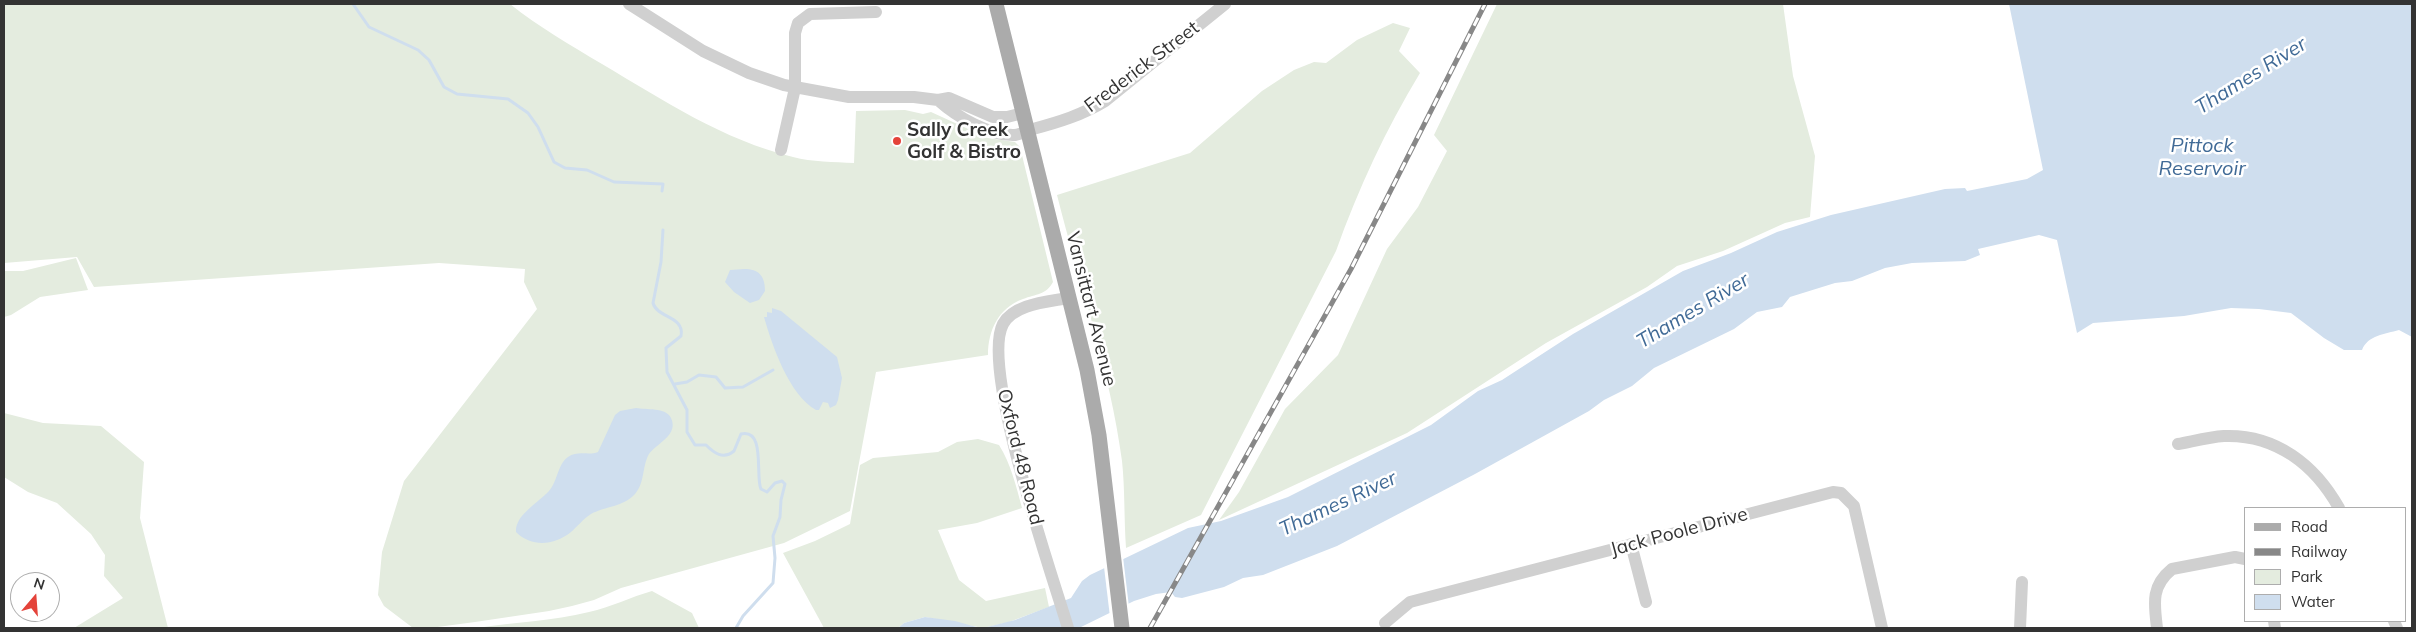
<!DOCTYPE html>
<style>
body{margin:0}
#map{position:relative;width:2416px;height:632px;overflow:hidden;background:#fff;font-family:Mulish,sans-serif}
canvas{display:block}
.frame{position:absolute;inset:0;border:5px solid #333;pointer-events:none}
.legend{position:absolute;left:2244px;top:507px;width:162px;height:115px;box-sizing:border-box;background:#fff;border:1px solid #adadad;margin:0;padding:6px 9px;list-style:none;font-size:15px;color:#333}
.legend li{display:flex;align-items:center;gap:10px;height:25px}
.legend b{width:25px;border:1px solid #adadad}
.north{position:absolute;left:10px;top:572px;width:50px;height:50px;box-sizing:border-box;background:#fff;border:1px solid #adadad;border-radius:50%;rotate:18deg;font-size:14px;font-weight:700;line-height:20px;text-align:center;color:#333}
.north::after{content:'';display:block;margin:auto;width:18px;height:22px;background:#e4433a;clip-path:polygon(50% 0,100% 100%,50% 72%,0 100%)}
</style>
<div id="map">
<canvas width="2416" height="632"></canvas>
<div class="frame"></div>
<ul class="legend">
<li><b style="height:6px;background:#ababab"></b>Road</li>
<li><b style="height:6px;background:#888"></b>Railway</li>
<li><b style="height:14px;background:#e4ecdf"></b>Park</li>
<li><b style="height:14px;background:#cfdeee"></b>Water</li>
</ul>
<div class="north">N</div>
</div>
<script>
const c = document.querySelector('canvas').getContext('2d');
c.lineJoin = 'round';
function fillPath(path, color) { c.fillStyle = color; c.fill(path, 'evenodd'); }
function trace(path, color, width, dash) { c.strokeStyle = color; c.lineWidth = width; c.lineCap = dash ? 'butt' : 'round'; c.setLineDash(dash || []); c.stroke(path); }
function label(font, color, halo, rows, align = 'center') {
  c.font = font + ' Mulish,sans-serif'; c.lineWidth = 5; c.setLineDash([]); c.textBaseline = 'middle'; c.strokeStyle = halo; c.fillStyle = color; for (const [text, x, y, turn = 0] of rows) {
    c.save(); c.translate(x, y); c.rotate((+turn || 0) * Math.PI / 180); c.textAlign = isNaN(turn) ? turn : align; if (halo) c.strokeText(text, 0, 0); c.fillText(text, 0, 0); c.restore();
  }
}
fillPath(new Path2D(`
 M4 4H510C539 27 570 45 602 64 663 100 723 140 793 157 812 162 834 162 854 163L856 111 905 110 923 114 931 112 988 138 1015 142 1020 147 1053 282C1046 295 1036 294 1023 299 998 308 988 331 988 355L876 372 850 511 784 543 621 588 594 600 572 606 549 611 475 622 430 628H413L384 606 378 595 382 552 404 481 537 309 524 282 525 269 439 263 94 287 77 257 4 263Z
 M1497 4H1783L1793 76 1815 156 1810 217 1785 223 1723 251 1677 266 1647 287 1546 343 1407 433 1219 520 1239 492 1285 409 1338 355 1387 249 1418 207 1447 151 1434 135Z
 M1393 23 1410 28 1399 51 1420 73C1386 129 1358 189 1336 251L1201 515 1126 548C1124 519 1125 489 1122 461 1110 370 1079 283 1057 195L1190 153 1262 91 1294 70 1314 62 1326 63 1357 40Z
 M76 258 88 290 40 297 11 315 4 317V271H23Z
 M4 413 43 423 101 426 144 462 140 518 168 628H74L123 598 104 576 105 555 91 534 57 503 28 492 4 477Z
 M978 439 999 445C1011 464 1016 486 1022 508L977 523 938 530 959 580 986 601 1045 588 1049 607 1009 622 983 628 925 617 904 623 898 628H824L783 553 815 541 850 524 860 465 873 458 938 452 957 442Z
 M652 591 692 613 699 628H477C514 622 553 621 589 612 611 607 631 597 652 591Z`), '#e4ecdf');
fillPath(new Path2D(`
 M2009 4H2412V337L2399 330C2385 334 2368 335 2362 350H2344L2324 338 2291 313 2259 309 2231 308 2184 316 2093 323 2077 333 2057 240 2039 235 1978 249 1980 255 1965 261 1912 263 1885 268 1852 281 1835 283 1790 297 1782 307 1757 312 1734 329 1654 368 1632 386 1604 400 1589 411 1475 474 1337 546 1263 575 1243 578 1224 587 1182 598 1175 597 1171 592 1156 594 1134 601 1079 628H983L1015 620 1071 598 1082 581 1090 575 1188 528 1221 521 1288 497 1431 425 1478 391 1502 380 1573 334 1683 271 1731 253 1777 232 1831 215 1945 189 1965 188 1967 191 2027 179 2043 170Z
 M744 269C759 269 765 276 765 291L759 300 750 303 734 292 725 282 730 270Z
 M772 308 781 311 837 357 842 378 838 400 836 405 830 408 828 403 823 402 819 410H816C789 395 772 345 764 317H767V312L772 313Z
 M636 408C646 410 666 407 671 418 679 435 657 443 649 454 642 466 645 483 635 494 623 507 606 506 591 514 583 519 578 526 571 532 555 545 532 548 516 532 515 515 538 503 549 491 558 481 557 465 568 457 578 450 589 456 598 452L615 415 620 411Z
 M925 617 955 621 980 628H898L904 623Z`), '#cfdeee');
fillPath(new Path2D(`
 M1123 557 1129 607 1110 617 1104 567Z`), '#fff');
trace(new Path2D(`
 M353 4 369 27 418 50 429 60 444 87 457 94 508 99 528 113 538 127 554 162 565 168 587 170 614 182 663 184 662 191
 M663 230 661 262 653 303C657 318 685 316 681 336L666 348 667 372 687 410V432L695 445H706C714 453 723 460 734 451L741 434C766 428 755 477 761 489L767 492 775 483 782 481 785 484 781 500 780 517 773 536 775 558 773 583 743 616 736 628
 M675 384 687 382 699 375 716 377 725 388 743 387 773 370`), '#cfdeee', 3);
trace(new Path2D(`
 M629 4 703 51 749 73 784 85 849 97H914L938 100 949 98 993 117H1007L1023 113
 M938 100C957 117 989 136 1015 135 1021 134 1027 131 1033 129 1059 122 1082 115 1105 101L1225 4
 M781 150 795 88V33L798 23 810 14 876 12
 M1068 298C1047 302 1014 304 1003 324 980 368 1052 574 1068 628
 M2178 444C2194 441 2209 437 2224 436 2276 434 2315 465 2339 508
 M1631 544 1646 602
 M2274 621 2275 628
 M2394 621 2397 628
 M1385 623 1410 602 1833 492 1841 493 1854 506 1882 628
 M2020 628 2022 582
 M2157 628C2154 603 2151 586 2172 569L2235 557 2245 559`), '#d0d0d0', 12);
trace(new Path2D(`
 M996 4 1087 370 1099 435 1122 628`), '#ababab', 15);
const rail = new Path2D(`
 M1150 628 1351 269 1485 4`);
trace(rail, '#888', 5);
trace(rail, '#fff', 3, [9]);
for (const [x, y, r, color] of [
 [897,141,5,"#e4433a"]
]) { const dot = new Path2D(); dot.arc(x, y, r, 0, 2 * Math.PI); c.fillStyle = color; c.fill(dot); trace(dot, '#fff', 2); }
label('19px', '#333', '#fff', [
 ["Frederick Street",1142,67,-37],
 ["Vansittart Avenue",1091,309,76],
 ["Oxford 48 Road",1020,457,76],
 ["Jack Poole Drive",1679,532,-15]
]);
label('bold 19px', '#333', '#fff', [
 ["Sally Creek",907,130],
 ["Golf & Bistro",907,152]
], 'left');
label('italic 20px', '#406a96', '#fff', [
 ["Thames River",2251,76,-32],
 ["Pittock",2202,146],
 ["Reservoir",2202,169],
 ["Thames River",1693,311,-31],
 ["Thames River",1338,504,-25]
]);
</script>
